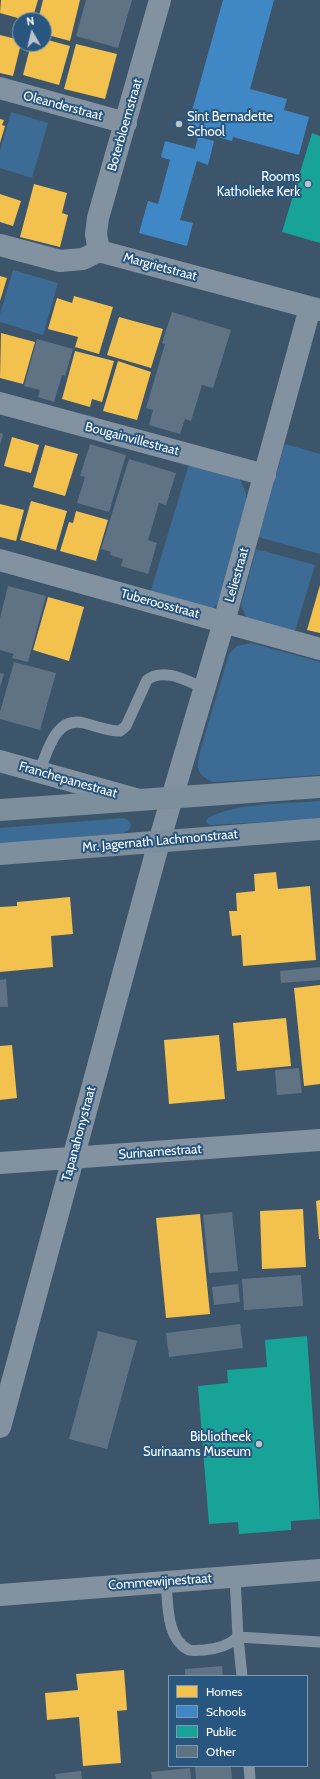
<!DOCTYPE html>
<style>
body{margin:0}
#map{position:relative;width:320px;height:1779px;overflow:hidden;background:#3c556b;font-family:Cabin,sans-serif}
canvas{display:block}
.legend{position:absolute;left:168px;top:1675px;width:140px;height:92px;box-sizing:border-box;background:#28567f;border:1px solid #7e9ab2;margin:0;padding:5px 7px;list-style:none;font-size:12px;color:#fff}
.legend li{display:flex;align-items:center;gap:8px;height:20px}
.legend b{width:20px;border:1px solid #7e9ab2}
.north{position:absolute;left:12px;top:12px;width:40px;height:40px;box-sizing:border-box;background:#28567f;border:1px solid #7e9ab2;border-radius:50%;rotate:352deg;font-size:11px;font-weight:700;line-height:16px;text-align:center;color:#fff}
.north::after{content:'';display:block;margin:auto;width:14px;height:18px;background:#bbc4cb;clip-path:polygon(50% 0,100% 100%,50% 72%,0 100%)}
</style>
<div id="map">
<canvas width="320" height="1779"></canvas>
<ul class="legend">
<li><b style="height:11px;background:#f2c14e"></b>Homes</li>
<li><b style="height:11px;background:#3f88c5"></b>Schools</li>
<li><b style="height:11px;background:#17a398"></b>Public</li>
<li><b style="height:11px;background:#607384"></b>Other</li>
</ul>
<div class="north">N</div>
</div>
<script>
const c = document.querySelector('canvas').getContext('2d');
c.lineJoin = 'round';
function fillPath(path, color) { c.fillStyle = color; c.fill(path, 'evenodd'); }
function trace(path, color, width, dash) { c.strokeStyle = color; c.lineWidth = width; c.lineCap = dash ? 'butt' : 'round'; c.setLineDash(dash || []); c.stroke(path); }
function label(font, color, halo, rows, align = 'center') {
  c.font = font + ' Cabin,sans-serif'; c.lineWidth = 4; c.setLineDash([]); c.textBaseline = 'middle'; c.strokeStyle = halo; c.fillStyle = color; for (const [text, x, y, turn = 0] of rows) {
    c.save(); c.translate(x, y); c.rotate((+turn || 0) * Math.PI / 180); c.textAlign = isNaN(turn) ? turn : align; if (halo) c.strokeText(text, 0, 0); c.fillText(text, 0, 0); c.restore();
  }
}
fillPath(new Path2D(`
 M11 112 48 123 32 178 0 168V151Z
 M13 270 58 283 43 335 0 322V314Z
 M285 444 320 454V554L258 537Z
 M189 464 240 479 246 494V504L218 604 212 608 149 597Z
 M256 549 315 565 294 634 248 621 241 605Z
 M251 643 320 662V775L213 782C197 774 196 770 200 752L229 654 237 646Z
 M320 801V819L209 825 206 821 208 818C238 802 286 804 320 801Z
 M124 818 129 821 131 825 129 830 123 833 0 845V828Z`), '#3c6c95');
fillPath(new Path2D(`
 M1 0H38L32 20H25L0 13Z
 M43 0H80L70 41 44 34V20H38Z
 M0 35 20 40 21 44 13 76 0 73Z
 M44 39 70 46 59 85 23 75 31 44H44Z
 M76 44 117 54 105 99 64 89Z
 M0 119 4 120 2 125 5 126 0 143Z
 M34 184 67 193 62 213 68 215 60 247 20 237Z
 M0 194 21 201 13 226 0 222Z
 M0 276 7 278 0 301Z
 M74 296 113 307 99 354 75 347 78 337 48 329 57 298 72 303Z
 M119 317 163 329 151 368 107 355Z
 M1 333 35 342 23 384 0 378Z
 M75 351 114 361 102 402 92 399 90 407 62 399Z
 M118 361 151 372 137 420 103 411Z
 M12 437 39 445 31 473 4 466Z
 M45 445 78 454 65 496 33 487Z
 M31 501 67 511 56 550 20 540Z
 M0 504 24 510 16 541 0 537Z
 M76 511 108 520 96 561 60 551 69 522 73 523Z
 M320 585V633L307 630Z
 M48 597 84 607 69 661 33 650Z
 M276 872 278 889 310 886 316 960 243 966 241 935 232 936 229 911H237L236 893 255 891 254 874Z
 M70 897 73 934 51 936 53 967 0 972V907L17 906V902Z
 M320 985V1084L304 1086 294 988Z
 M286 1018 291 1066 237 1071 233 1023Z
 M219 1035 225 1099 169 1104 164 1040Z
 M12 1045 17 1098 0 1100V1046Z
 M320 1200V1239H319L316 1201Z
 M303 1209 306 1267 262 1269 260 1211Z
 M200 1214 210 1314 166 1318 156 1218Z
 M124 1670 127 1710 117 1711 121 1763 83 1766 79 1717 47 1720 45 1693 78 1690 76 1674Z`), '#f2c14e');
fillPath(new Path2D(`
 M223 0H274L250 89 287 99 284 110 309 117 299 155 233 137 232 141 187 129Z
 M198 137 214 141 208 165 197 161 180 220 193 223 187 246 139 233 148 201 158 204 170 160 161 157 165 141 195 149Z`), '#3f88c5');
fillPath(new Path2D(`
 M312 133 320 136V243L282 232Z
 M307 1336 320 1519 291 1521V1530L239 1534 238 1522 209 1524 198 1386 228 1383 227 1370 267 1367 265 1340Z`), '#17a398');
fillPath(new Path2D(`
 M86 0H132L118 48 76 36Z
 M172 312 231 330 213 388 202 385 191 421 185 419 180 434 149 425 153 410 146 408 165 344 162 343Z
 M37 339 73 349 65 376 62 375 54 402 38 397 40 390 24 386Z
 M0 433 3 434 0 445Z
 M90 444 126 455 109 512 77 503 85 477 80 476Z
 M129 459 176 473 166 505 159 503 148 540 157 543 148 574 121 566 123 559 110 555 111 552 101 549Z
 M8 586 46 596 28 662 12 658 14 654 0 650V618Z
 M14 662 56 673 40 730 0 719V712Z
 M0 673 4 674 0 687Z
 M320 967V980L281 983 280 971Z
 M6 979 8 1007H0V980Z
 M299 1068 302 1093 277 1095 275 1070Z
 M232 1212 238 1271 209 1273 203 1215Z
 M301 1275 303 1306 244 1310 242 1279Z
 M238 1284 240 1302 214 1305 212 1287Z
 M240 1324 243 1348 169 1357 166 1333Z
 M98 1331 137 1341 107 1449 69 1439Z
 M222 1666 223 1676H185V1669Z
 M195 1766H231L232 1779H196Z
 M190 1768 191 1779H152L151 1772Z
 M81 1771 82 1779H56L55 1774Z`), '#607384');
trace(new Path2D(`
 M39 772C48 751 55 716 84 723 96 726 107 731 120 731L126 726 147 680C164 667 187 681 204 688
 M235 1577 238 1637 320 1642
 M166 1582C168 1603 166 1639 189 1650 193 1651 200 1650 204 1650 217 1649 228 1646 238 1637L242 1676
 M249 1766 250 1779`), '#8292a1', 11);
trace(new Path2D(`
 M0 88 126 123
 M0 245 60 261 83 259 99 251 320 310
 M99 251 96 234 98 218 160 0
 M0 403 265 475
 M0 560 320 649
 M0 761 136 799
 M0 1163 320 1140
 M0 1427 159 842 224 622 310 308
 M0 1595 320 1570`), '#8292a1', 22);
trace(new Path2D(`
 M0 810 320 787
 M0 854 320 829`), '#7d8e9d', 22);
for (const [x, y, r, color] of [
 [179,124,4,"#bbc4cb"],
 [308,184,4,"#bbc4cb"],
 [259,1444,4,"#bbc4cb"]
]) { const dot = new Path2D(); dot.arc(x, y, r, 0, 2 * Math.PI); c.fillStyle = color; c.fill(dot); trace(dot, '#28567f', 1.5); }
label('13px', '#fff', '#28567f', [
 ["Oleanderstraat",63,106,15],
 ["Boterbloemstraat",125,125,-74],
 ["Margrietstraat",160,267,15],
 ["Bougainvillestraat",132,439,15],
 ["Leliestraat",237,575,-74],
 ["Tuberoosstraat",160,604,15],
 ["Franchepanestraat",68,780,16],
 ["Mr. Jagernath Lachmonstraat",160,841,-5],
 ["Tapanahonystraat",79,1134,-75],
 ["Surinamestraat",160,1152,-4],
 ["Commewijnestraat",160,1582,-4]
]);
label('13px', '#fff', '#28567f', [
 ["Sint Bernadette",187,117,"left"],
 ["School",187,132,"left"],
 ["Rooms",300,177],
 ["Katholieke Kerk",300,192],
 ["Bibliotheek",251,1437],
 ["Surinaams Museum",251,1452]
], 'right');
</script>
